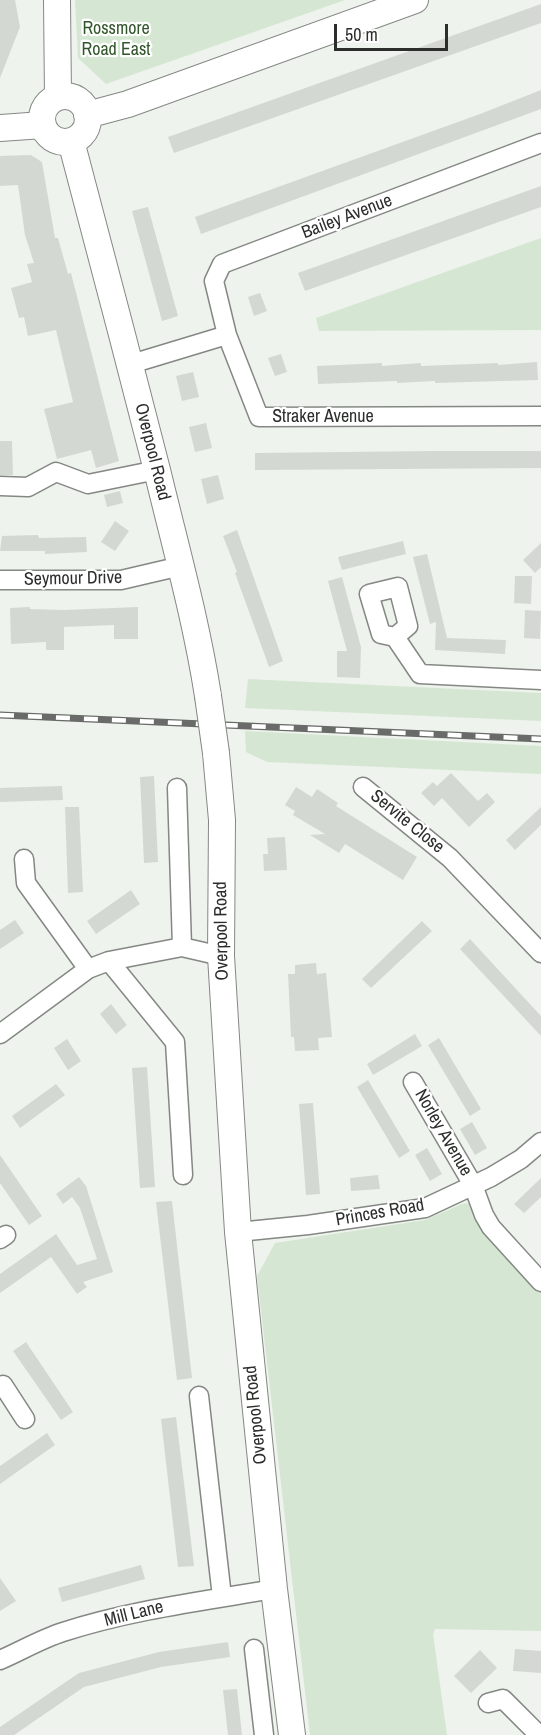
<!DOCTYPE html>
<style>
body{margin:0}
#map{position:relative;width:541px;height:1735px;overflow:hidden;background:#eef3ed;font-family:"Archivo Narrow",sans-serif}
canvas{display:block}
.scale{position:absolute;left:334px;top:24px;width:114px;height:27px;box-sizing:border-box;border:3px solid #2c2e2c;border-top:0;padding-left:8px;font-size:18px;line-height:21px;white-space:nowrap;color:#2c2e2c;-webkit-text-stroke:4px #fff;paint-order:stroke}
</style>
<div id="map">
<canvas width="541" height="1735"></canvas>
<div class="scale">50 m</div>
</div>
<script>
const c = document.querySelector('canvas').getContext('2d');
c.lineJoin = 'round';
function fillPath(path, color) { c.fillStyle = color; c.fill(path, 'evenodd'); }
function trace(path, color, width, dash) { c.strokeStyle = color; c.lineWidth = width; c.lineCap = dash ? 'butt' : 'round'; c.setLineDash(dash || []); c.stroke(path); }
function label(font, color, halo, rows, align = 'center') {
  c.font = font + ' "Archivo Narrow",sans-serif'; c.lineWidth = 4.5; c.setLineDash([]); c.textBaseline = 'middle'; c.strokeStyle = halo; c.fillStyle = color; for (const [text, x, y, turn = 0] of rows) {
    c.save(); c.translate(x, y); c.rotate((+turn || 0) * Math.PI / 180); c.textAlign = isNaN(turn) ? turn : align; if (halo) c.strokeText(text, 0, 0); c.fillText(text, 0, 0); c.restore();
  }
}
fillPath(new Path2D(`
 M75 0H345L106 84 78 58Z
 M541 238V330L319 331 316 318Z
 M248 679 541 693V721L245 708Z
 M245 731 541 746V774L267 762 246 752Z
 M472 1203 541 1290V1631L435 1629 433 1634 447 1735H310L257 1276 275 1243 425 1220 462 1204Z`), '#d5e7d2');
fillPath(new Path2D(`
 M0 0H15L20 27 0 78Z
 M541 4V23L174 153 168 137Z
 M541 90V109L201 234 195 217 480 114Z
 M31 155 42 162 55 238H58L68 274 71 273 119 461 96 468 91 450 57 459 44 409 73 402 56 330 28 336 24 317 19 318 11 288 32 282 27 264 34 263 25 235 18 185 0 186V156Z
 M541 186V207L305 291 298 273Z
 M148 207 178 316 162 321 132 211Z
 M260 293 267 311 254 316 248 297Z
 M281 354 287 372 275 376 268 358Z
 M537 362 538 380 435 383V381L397 383V381L318 384 317 366 382 363V366L421 363V366L498 363V365Z
 M193 372 199 397 182 401 176 376Z
 M206 423 212 448 195 452 189 427Z
 M0 441H12L13 475H0Z
 M434 451H541V468L255 470V453Z
 M218 475 224 499 207 504 201 479Z
 M120 491 123 503 107 507 104 495Z
 M115 521 129 531 115 551 101 542Z
 M237 530 283 661 269 667 235 573 237 572 223 536Z
 M38 535 39 538 86 537 87 552 45 554V551H0L2 536Z
 M403 541 406 554 342 570 338 557Z
 M541 543V567L535 573 523 560Z
 M427 554 447 638 506 640 505 654 435 650 436 622 430 624 413 557Z
 M515 576H532L531 604 514 603Z
 M342 577 361 647 360 678 337 677V651H347L328 581Z
 M30 607V609L64 610 138 607V639H114V625L64 627V650H46V642L11 644 10 608Z
 M525 610 541 611 540 639 524 638Z
 M451 773 478 801 487 793 495 802 469 827 442 798 434 806 421 793 433 782 437 786Z
 M154 776 158 862 144 863 140 777Z
 M62 786 63 800 0 802V788Z
 M296 787 312 797 317 789 338 803 336 806 417 857 403 880 345 844 339 853 310 835 325 834 293 815 295 811 285 805Z
 M65 807H79L83 892 68 893Z
 M541 807V825L515 850 506 840Z
 M285 837 287 870 264 871 263 854H268L267 838Z
 M131 890 140 904 96 934 87 921Z
 M15 920 24 933 0 949V930Z
 M422 921 432 931 371 988 362 979Z
 M470 939 541 1016V1036L460 949Z
 M316 963 317 974 326 973 332 1037 318 1038 319 1050 295 1051 294 1037H291L288 974H295V965Z
 M111 1004 127 1025 116 1034 100 1014Z
 M415 1034 422 1046 373 1075 367 1064Z
 M439 1038 481 1109 470 1116 428 1045Z
 M67 1039 81 1061 68 1070 54 1048Z
 M147 1067 155 1187 140 1188 132 1068Z
 M368 1080 410 1151 399 1158 357 1087Z
 M56 1084 65 1095 20 1128 12 1116Z
 M313 1103 320 1194 306 1195 299 1104Z
 M472 1122 487 1148 475 1155 460 1129Z
 M427 1148 442 1174 430 1181 415 1155Z
 M0 1155 42 1216 29 1225 0 1183Z
 M378 1175 380 1189 351 1191 350 1178Z
 M79 1177 86 1186 113 1272 83 1282 87 1287 77 1294 51 1257 0 1293V1274L56 1234 77 1265 97 1259 80 1208 72 1197 63 1204 56 1194Z
 M541 1178V1197L524 1213 514 1204Z
 M172 1201 192 1378 177 1380 156 1202Z
 M26 1342 73 1412 61 1420 13 1351Z
 M176 1417 194 1566 178 1567 161 1419Z
 M47 1433 55 1445 0 1484V1466Z
 M141 1565 145 1579 62 1602 58 1588Z
 M0 1578 16 1601 0 1611Z
 M228 1642 230 1657 161 1667 84 1687 14 1735H0V1727L79 1673 159 1652Z
 M515 1649 541 1651V1673L513 1671Z
 M480 1650 497 1668 471 1693 454 1676Z
 M237 1689 242 1735H228L223 1690Z`), '#d4d8d3');
const street = new Path2D(`
 M227 335 214 281 222 264 541 143
 M131 364 227 335 259 417 541 416
 M0 486 28 487 56 472 88 484 157 470
 M0 580H121L181 566
 M398 587 408 626 395 637 381 634 369 594Z
 M395 637 420 674 541 680
 M363 787 450 858 541 953
 M177 788 182 947
 M24 859 26 883 88 969
 M109 961 175 1042 183 1175
 M0 1034 88 969 109 961 182 947 221 956
 M413 1082 473 1185 484 1215 491 1227 541 1282
 M238 1232 308 1225 425 1208 491 1177 521 1159 541 1142
 M0 1239 6 1235
 M3 1385 25 1419
 M199 1396 222 1597
 M254 1649 264 1735
 M0 1660C21 1651 41 1639 63 1632 131 1610 203 1601 274 1589
 M488 1703 503 1699 539 1735`);
const secondary = new Path2D(`
 M57 0 58 97
 M42 119a23 23 0 1 1 46 0a23 23 0 1 1-46 0Z
 M87 115 128 104 415 0
 M0 128 43 125
 M71 141C100 251 129 360 157 470 175 545 196 619 208 696
 M216 753 222 820 221 956 238 1232 274 1589 292 1735`);
trace(street, '#848883', 21);
trace(secondary, '#848883', 28);
trace(street, '#fff', 18);
trace(secondary, '#fff', 26);
const rail = new Path2D(`
 M0 715 541 739`);
trace(rail, '#686b68', 7);
trace(rail, '#fff', 4.5, [14]);
const secondaryBridge = new Path2D(`
 M208 696 216 753`);
trace(secondaryBridge, '#848883', 28, []);
trace(secondaryBridge, '#fff', 26);
label('18px', '#32562b', '#fff', [
 ["Rossmore",116,29],
 ["Road East",116,50]
]);
label('18px', '#2c2e2c', '#fff', [
 ["Bailey Avenue",347,217,-21],
 ["Straker Avenue",323,417],
 ["Overpool Road",152,452,76],
 ["Seymour Drive",73,579,-1],
 ["Servite Close",407,822,39],
 ["Overpool Road",222,931,-91],
 ["Norley Avenue",443,1133,60],
 ["Princes Road",380,1213,-10],
 ["Overpool Road",256,1415,-96],
 ["Mill Lane",134,1614,-14]
]);
</script>
